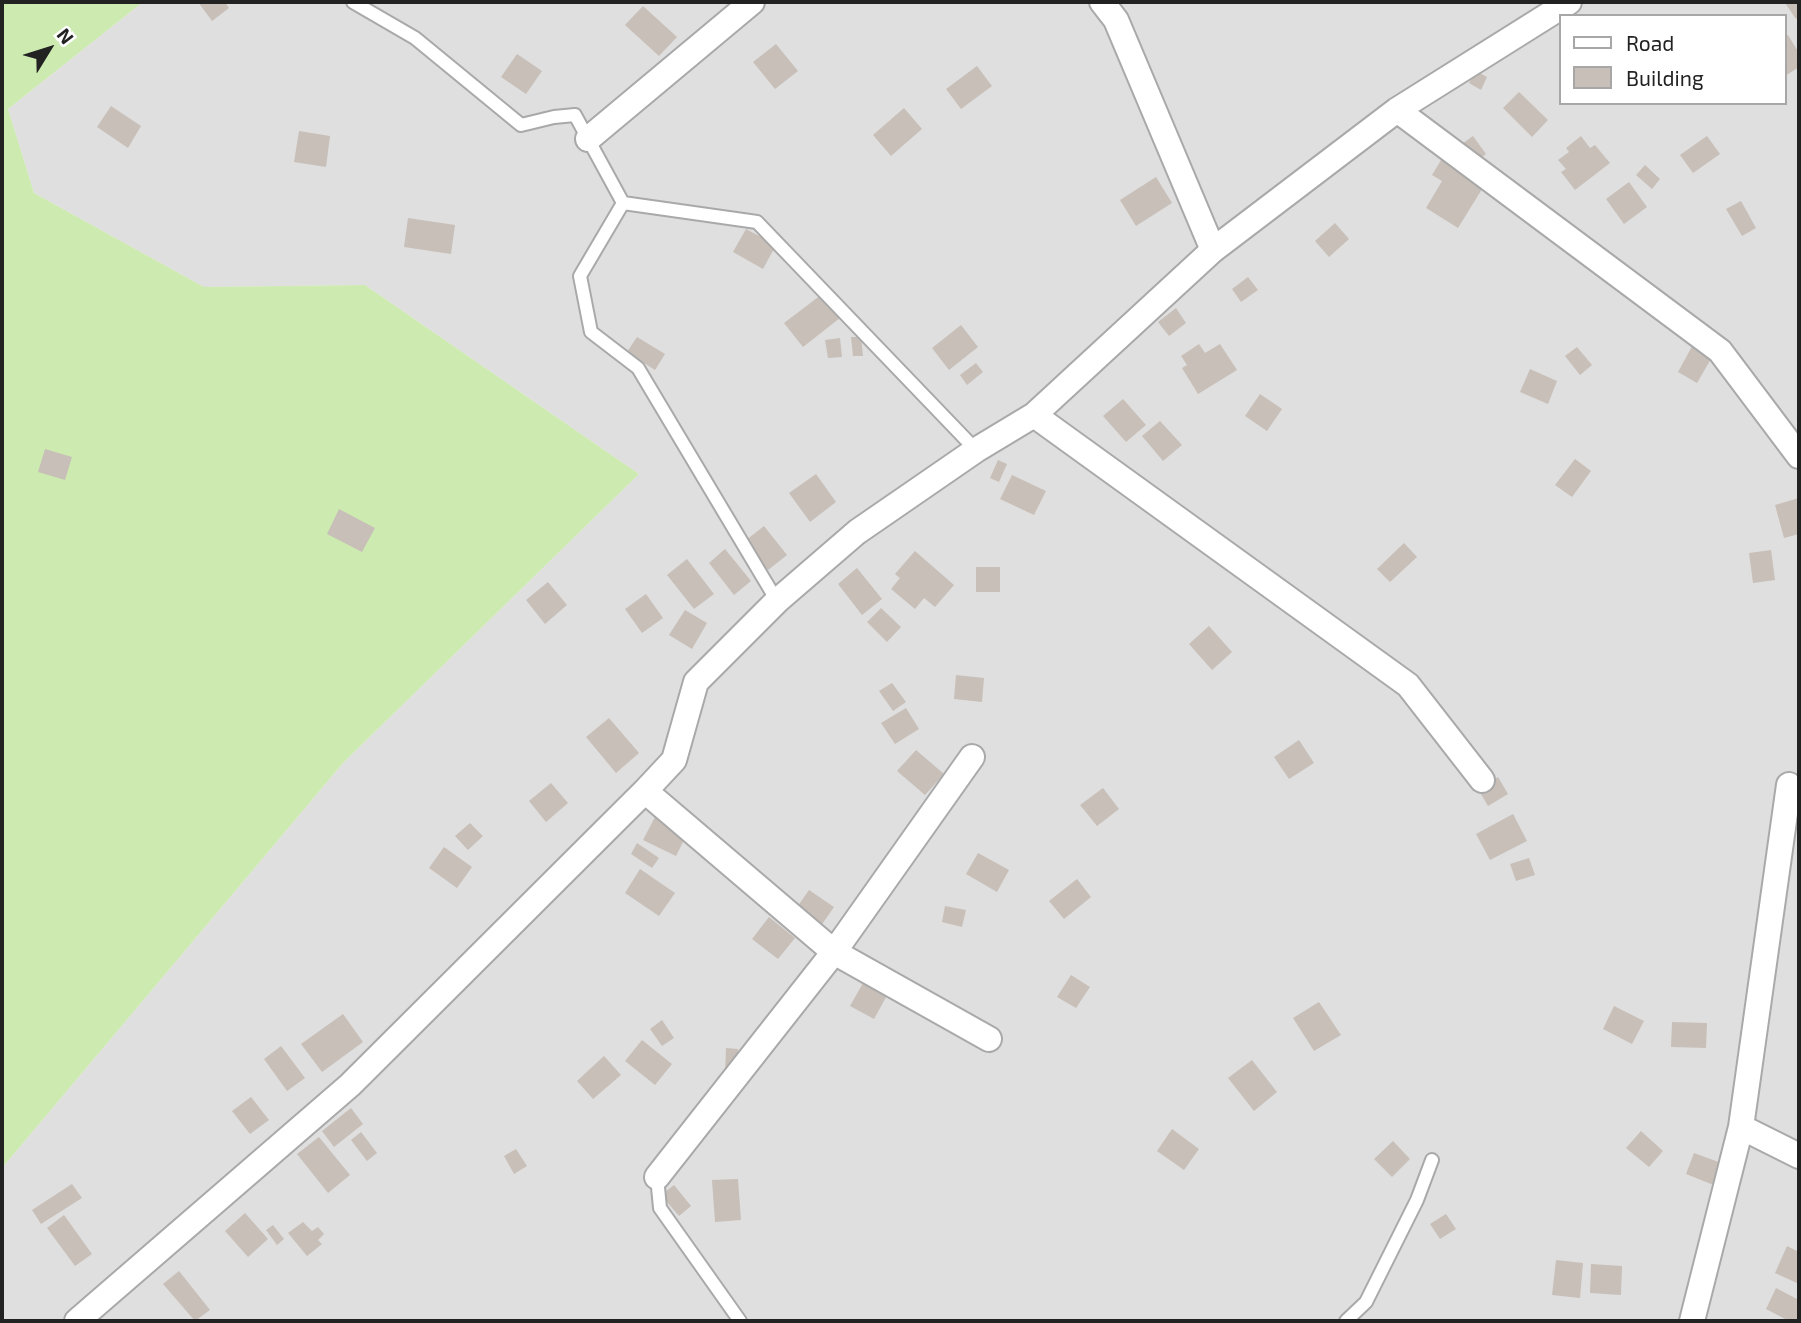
<!DOCTYPE html>
<style>
body{margin:0}
#map{position:relative;width:1801px;height:1323px;overflow:hidden;background:#f2efe9;font-family:"Exo 2",sans-serif}
canvas{display:block}
.frame{position:absolute;inset:0;border:4px solid #222;pointer-events:none}
.legend{position:absolute;left:1559px;top:14px;width:228px;height:91px;box-sizing:border-box;background:#fff;border:2px solid #a7a7a7;margin:0;padding:9px 12px;list-style:none;font-size:21px;color:#222}
.legend li{display:flex;align-items:center;gap:14px;height:35px}
.legend b{width:35px;border:2px solid #a7a7a7}
.north{position:absolute;left:14px;top:14px;width:70px;height:70px;-webkit-text-stroke:5px #fff;paint-order:stroke;rotate:52deg;font-size:19px;font-weight:700;line-height:28px;text-align:center;color:#222}
.north::after{content:'';display:block;margin:auto;width:24px;height:32px;background:#222;clip-path:polygon(50% 0,100% 100%,50% 72%,0 100%)}
</style>
<div id="map">
<canvas width="1801" height="1323"></canvas>
<div class="frame"></div>
<ul class="legend">
<li><b style="height:9px;background:#fff"></b>Road</li>
<li><b style="height:19px;background:#c7bfb8"></b>Building</li>
</ul>
<div class="north">N</div>
</div>
<script>
const c = document.querySelector('canvas').getContext('2d');
c.lineJoin = 'round';
function fillPath(path, color) { c.fillStyle = color; c.fill(path, 'evenodd'); }
function trace(path, color, width, dash) { c.strokeStyle = color; c.lineWidth = width; c.lineCap = dash ? 'butt' : 'round'; c.setLineDash(dash || []); c.stroke(path); }
fillPath(new Path2D(`
 M143 2H1799V1321H2V1168L343 763 639 474 365 285 204 287 34 193 8 109ZM1561 16H1785V103H1561Z`), '#e0dfdf');
fillPath(new Path2D(`
 M2 2H143L8 109 34 193 204 287 365 285 639 474 343 763 2 1168Z`), '#cdebb0');
fillPath(new Path2D(`
 M198 2H225L229 8 212 21Z
 M1787 2H1799V17L1796 19 1785 3Z
 M643 6 677 37 659 56 625 25Z
 M1788 35 1799 53V67L1785 76V36Z
 M776 44 798 71 775 89 753 62Z
 M517 54 542 71 526 94 501 77Z
 M977 66 992 86 961 109 946 89Z
 M1476 71 1487 77 1481 90 1469 83Z
 M1519 92 1548 120 1532 137 1503 108Z
 M111 106 141 126 128 148 97 127Z
 M904 108 922 129 891 156 873 135Z
 M299 131 330 136 326 167 294 162Z
 M1473 136 1486 154 1472 164 1459 146Z
 M1581 136 1590 148 1595 145 1610 163 1575 190 1561 172 1566 169 1558 160 1569 152 1566 148Z
 M1707 136 1720 154 1693 173 1680 155Z
 M1443 157 1487 181 1458 228 1426 208 1442 181 1432 175Z
 M1645 165 1660 179 1652 189 1636 175Z
 M1156 177 1172 203 1136 226 1120 200Z
 M1629 182 1647 207 1624 224 1606 199Z
 M1741 201 1756 228 1742 236 1726 209Z
 M408 218 455 225 451 254 404 247Z
 M1335 223 1349 239 1329 257 1315 241Z
 M746 229 776 245 763 269 733 252Z
 M1248 277 1258 290 1241 302 1232 289Z
 M821 295 840 318 803 347 784 323Z
 M1176 308 1186 323 1169 336 1158 322Z
 M961 325 978 347 949 370 932 348Z
 M637 337 665 354 655 370 627 352Z
 M851 337H861L863 356H853Z
 M840 338 842 357 828 358 825 340Z
 M1695 341 1715 352 1697 383 1678 372Z
 M1199 344 1205 353 1220 344 1237 370 1198 394 1182 368 1187 365 1181 356Z
 M1577 347 1592 365 1580 375 1565 356Z
 M976 363 983 372 967 385 960 375Z
 M1530 369 1557 381 1548 404 1520 392Z
 M1260 394 1282 409 1267 431 1245 416Z
 M1123 399 1146 425 1126 442 1103 416Z
 M1160 421 1182 445 1163 461 1142 436Z
 M45 449 72 457 65 480 38 472Z
 M1575 459 1591 471 1572 497 1555 485Z
 M998 460 1007 464 999 482 990 478Z
 M816 474 836 502 810 522 789 493Z
 M1012 475 1046 491 1034 515 1000 499Z
 M1799 498V534L1784 538 1775 505Z
 M339 509 375 528 362 552 327 534Z
 M764 526 787 555 768 570 745 541Z
 M1404 543 1417 557 1390 582 1377 569Z
 M725 549 751 581 734 595 709 563Z
 M1771 550 1775 580 1753 583 1749 553Z
 M915 551 954 585 935 607 924 598 915 609 891 589 900 578 895 574Z
 M687 559 714 594 694 609 667 575Z
 M976 567H1000V592H976Z
 M857 568 882 599 862 615 838 584Z
 M548 582 567 605 545 624 526 600Z
 M646 594 663 618 642 633 625 609Z
 M881 608 901 627 887 642 867 622Z
 M685 610 707 623 692 649 669 635Z
 M1209 626 1232 652 1212 670 1189 644Z
 M956 675 984 678 982 702 954 699Z
 M892 683 906 702 893 711 879 691Z
 M906 708 919 729 895 744 881 723Z
 M609 718 639 753 616 773 586 737Z
 M1299 740 1314 763 1289 779 1274 757Z
 M916 750 944 774 925 795 897 771Z
 M1498 777 1508 794 1488 806 1478 789Z
 M551 783 568 803 546 822 529 801Z
 M1103 788 1119 809 1097 826 1080 805Z
 M657 813 689 830 676 856 643 840Z
 M1513 814 1527 841 1490 860 1476 834Z
 M470 823 483 836 468 850 455 836Z
 M637 843 659 858 652 868 631 854Z
 M444 847 472 867 457 888 429 868Z
 M978 853 1009 870 997 892 966 874Z
 M1529 858 1535 875 1516 881 1510 864Z
 M640 869 675 893 659 916 625 893Z
 M1077 879 1091 897 1064 919 1049 901Z
 M809 890 834 907 818 930 793 913Z
 M945 906 966 910 962 927 942 922Z
 M769 917 795 938 778 959 752 939Z
 M1071 975 1090 987 1076 1008 1057 997Z
 M867 976 890 990 874 1019 850 1006Z
 M1319 1002 1341 1035 1314 1051 1293 1018Z
 M1614 1006 1644 1021 1632 1044 1603 1029Z
 M343 1014 363 1042 322 1072 301 1044Z
 M662 1020 674 1038 662 1046 650 1029Z
 M1672 1022 1707 1023 1706 1048 1671 1047Z
 M642 1040 672 1064 655 1085 625 1061Z
 M281 1046 305 1078 287 1091 264 1059Z
 M726 1048 738 1049 736 1074H725Z
 M604 1056 621 1075 593 1099 577 1081Z
 M1252 1060 1277 1092 1254 1111 1228 1078Z
 M251 1097 269 1120 250 1134 232 1111Z
 M351 1108 363 1124 334 1147 322 1131Z
 M1172 1129 1199 1149 1184 1170 1157 1151Z
 M1641 1131 1663 1151 1649 1167 1626 1148Z
 M361 1132 377 1153 367 1161 351 1140Z
 M319 1137 350 1175 328 1193 297 1154Z
 M1393 1141 1410 1159 1392 1177 1374 1159Z
 M516 1149 527 1166 514 1174 504 1156Z
 M1694 1153 1724 1164 1716 1186 1686 1174Z
 M738 1179 741 1220 715 1222 712 1180Z
 M72 1184 82 1198 41 1224 32 1210Z
 M674 1185 691 1206 679 1216 661 1195Z
 M245 1213 268 1239 248 1257 225 1231Z
 M1446 1214 1456 1229 1440 1239 1430 1224Z
 M64 1215 92 1254 75 1266 47 1228Z
 M303 1222 312 1231 318 1227 324 1234 318 1240 322 1244 307 1256 288 1233Z
 M273 1225 284 1239 277 1245 266 1230Z
 M1787 1246 1799 1252V1284L1775 1273Z
 M1556 1260 1583 1263 1580 1298 1552 1295Z
 M1591 1264 1622 1266 1621 1295 1590 1293Z
 M179 1271 210 1310 195 1321 163 1284Z
 M1776 1288 1799 1300 1797 1321H1789L1766 1309Z`), '#c7bfb8');
const lane = new Path2D(`
 M353 2 415 38 521 125 554 117 575 115 623 203 757 222 976 450
 M623 203 580 276 591 332 638 368 777 601
 M657 1177 660 1208 740 1321
 M1346 1321 1366 1302 1417 1200 1432 1160`);
const street = new Path2D(`
 M1102 2 1116 20 1213 250
 M1397 110 1720 351 1799 456
 M588 139 752 2
 M1034 415 1408 685 1482 780
 M645 791 834 952 989 1039
 M1741 1127 1799 1156
 M657 1177 834 952 972 757
 M77 1321 350 1085 645 791 674 760 696 682 777 601 857 532 976 450 1034 415 1213 250 1397 110 1569 2
 M1692 1321 1741 1127 1789 785`);
trace(lane, '#a9a9a9', 16);
trace(street, '#a9a9a9', 28);
trace(lane, '#fff', 12);
trace(street, '#fff', 24);
</script>
